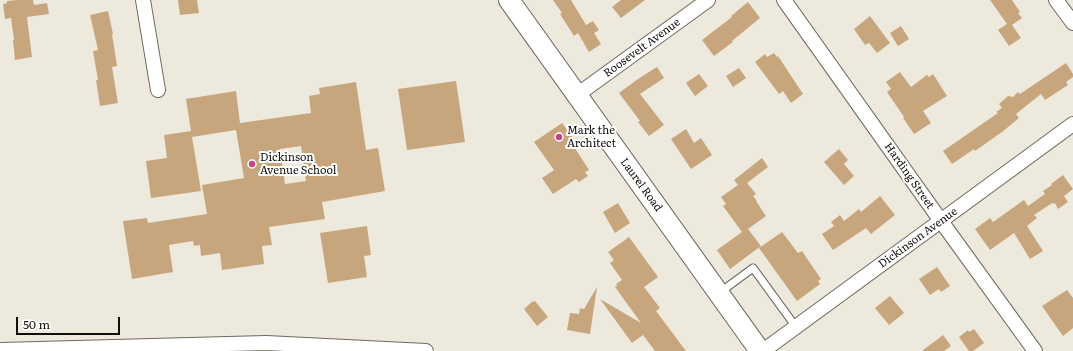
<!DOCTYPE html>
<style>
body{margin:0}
#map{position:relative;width:1073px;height:351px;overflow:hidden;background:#ede9dd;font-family:Literata,serif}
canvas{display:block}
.scale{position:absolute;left:16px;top:317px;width:104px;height:18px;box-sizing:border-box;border:2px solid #110f0b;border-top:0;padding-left:5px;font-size:12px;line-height:14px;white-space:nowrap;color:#110f0b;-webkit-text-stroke:3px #fff;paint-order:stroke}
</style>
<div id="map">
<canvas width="1073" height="351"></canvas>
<div class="scale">50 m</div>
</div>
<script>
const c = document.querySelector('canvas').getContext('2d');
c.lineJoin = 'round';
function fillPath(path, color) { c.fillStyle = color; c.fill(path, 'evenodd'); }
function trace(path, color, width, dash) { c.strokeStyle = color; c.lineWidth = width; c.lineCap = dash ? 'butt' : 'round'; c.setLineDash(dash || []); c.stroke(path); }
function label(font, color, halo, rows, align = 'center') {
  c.font = font + ' Literata,serif'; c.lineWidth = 4; c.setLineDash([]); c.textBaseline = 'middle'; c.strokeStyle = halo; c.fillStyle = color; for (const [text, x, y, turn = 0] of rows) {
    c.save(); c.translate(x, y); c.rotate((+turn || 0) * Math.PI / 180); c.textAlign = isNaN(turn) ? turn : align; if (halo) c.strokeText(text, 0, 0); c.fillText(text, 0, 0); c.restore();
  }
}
fillPath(new Path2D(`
 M17 0H33L34 5 47 3 49 14 27 17 32 57 15 60 13 40H14L11 18 5 19 3 4 7 3V1Z
 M178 0H197L199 13 180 15Z
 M553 0H571L586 25 593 21 599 30 594 33 601 44 589 52 578 33 574 36 560 14 562 13Z
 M621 0H645L621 18 612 7Z
 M990 0H1012L1020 12 1018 13 1022 18 1012 25 1021 38 1009 46 998 30 1007 24Z
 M748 2 760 18 732 41 733 42 714 56 702 40 732 17 731 16Z
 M108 11 113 34H112L117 66 112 67 118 103 100 106 96 80H98L93 51 98 50 90 15Z
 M870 16 890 43 877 53 869 43 865 45 854 29Z
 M901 26 909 39 898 46 890 33Z
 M774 53 777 57 778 56 803 94 791 103 783 91 779 94 755 62 765 54 767 57Z
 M1066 63 1073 74V77L1066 82 1068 85 1045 100 1041 94 1016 114 1019 118 1002 132 975 151 974 149 952 164 943 151 998 113 996 112 1002 108 999 104 1008 96 1013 97 1018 92 1020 94Z
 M657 67 664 78 640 94 664 125 649 136 638 122 640 121 619 93 638 79Z
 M739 68 746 78 733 87 726 76Z
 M900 72 911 87 927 75 929 77 933 74 947 96 923 111 931 123 914 134 903 118 904 117 887 92 891 89 886 82Z
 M699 74 708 86 695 96 686 83Z
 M456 81 465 142 407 150 398 89Z
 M356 82 366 150 378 148 385 191 322 202 325 219 269 227 272 245 262 246 264 264 222 270 220 253 201 256 200 245 194 246 193 241 169 245 173 272 132 279 123 221 147 218 148 223 207 214 202 185 244 178 236 130 192 137 201 191 151 198 146 161 167 158 164 135 191 131 186 99 236 91 240 123 311 113 309 96 320 94 319 88ZM301 146 306 181 285 184 280 149Z
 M562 123 574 139 571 142 589 170 585 172 588 176 579 182 576 179 553 194 542 178 554 170 534 142Z
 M686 129 694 143 701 138 712 155 691 169 671 139Z
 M839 149 848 160 844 164 854 176 844 185 824 162Z
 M762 158 768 167 747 183 756 194 753 196 757 201H756L766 216 748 229 761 246 730 269 717 250 742 232 723 206 726 204 721 197 738 185 734 180Z
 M1063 175 1073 189 1064 196 1068 202 1058 209 1055 203 1053 204 1052 203 1034 215 1037 218 1027 226 1043 251 1030 259 1014 233 990 250 975 229 990 218 993 222 1024 200 1028 206 1045 194 1043 191 1052 185 1051 184Z
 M880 196 895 215 871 234 866 228 833 250 822 234 834 226 831 222 840 215 844 221 859 209 861 212Z
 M618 203 630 223 615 233 603 212Z
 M367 226 371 255 364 256 367 277 328 283 320 233Z
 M782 232 798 253 802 251 821 279 818 281 820 284 797 301 759 248Z
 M629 237 658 277 644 287 660 308 656 311 686 351H655L643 335 632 343 600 299 641 323 615 287 617 286 616 284 622 280 610 263 614 260 608 252Z
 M937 267 950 286 941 292 939 289 930 295 919 279Z
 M597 287 590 334 567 330 570 313 579 314 580 308 584 309Z
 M1067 290 1073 298V328L1063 336 1042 306Z
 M890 296 904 313 889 325 875 308Z
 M533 301V302L535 301 548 317 537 326 524 309Z
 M974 329 984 343 973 351H969L959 337 968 330 969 332Z
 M943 335 951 346 944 351H922Z`), '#c7a67e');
const service = new Path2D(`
 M719 293 753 268 796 327`);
const minor = new Path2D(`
 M143 0 158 90
 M784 0 941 221 1035 351
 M1056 0 1073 23
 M577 95 708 0
 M0 350 266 343 426 351
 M763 351 1073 124`);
const secondary = new Path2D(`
 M509 0 760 351`);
trace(service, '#6e6a5f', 9);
trace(minor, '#6e6a5f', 16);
trace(secondary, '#6e6a5f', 22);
trace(service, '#fff', 7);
trace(minor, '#fff', 14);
trace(secondary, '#fff', 20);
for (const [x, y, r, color] of [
 [559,137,4,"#c7448b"],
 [252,164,4,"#c7448b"]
]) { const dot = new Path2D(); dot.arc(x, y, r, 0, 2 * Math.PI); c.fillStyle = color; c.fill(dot); trace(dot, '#fff', 1.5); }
label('11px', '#110f0b', '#fff', [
 ["Roosevelt Avenue",642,48,-36],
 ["Harding Street",909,176,55],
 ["Laurel Road",641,185,54],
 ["Dickinson Avenue",918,238,-36]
]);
label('11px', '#110f0b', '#fff', [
 ["Mark the",567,131],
 ["Architect",567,144],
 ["Dickinson",260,158],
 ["Avenue School",260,171]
], 'left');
</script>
